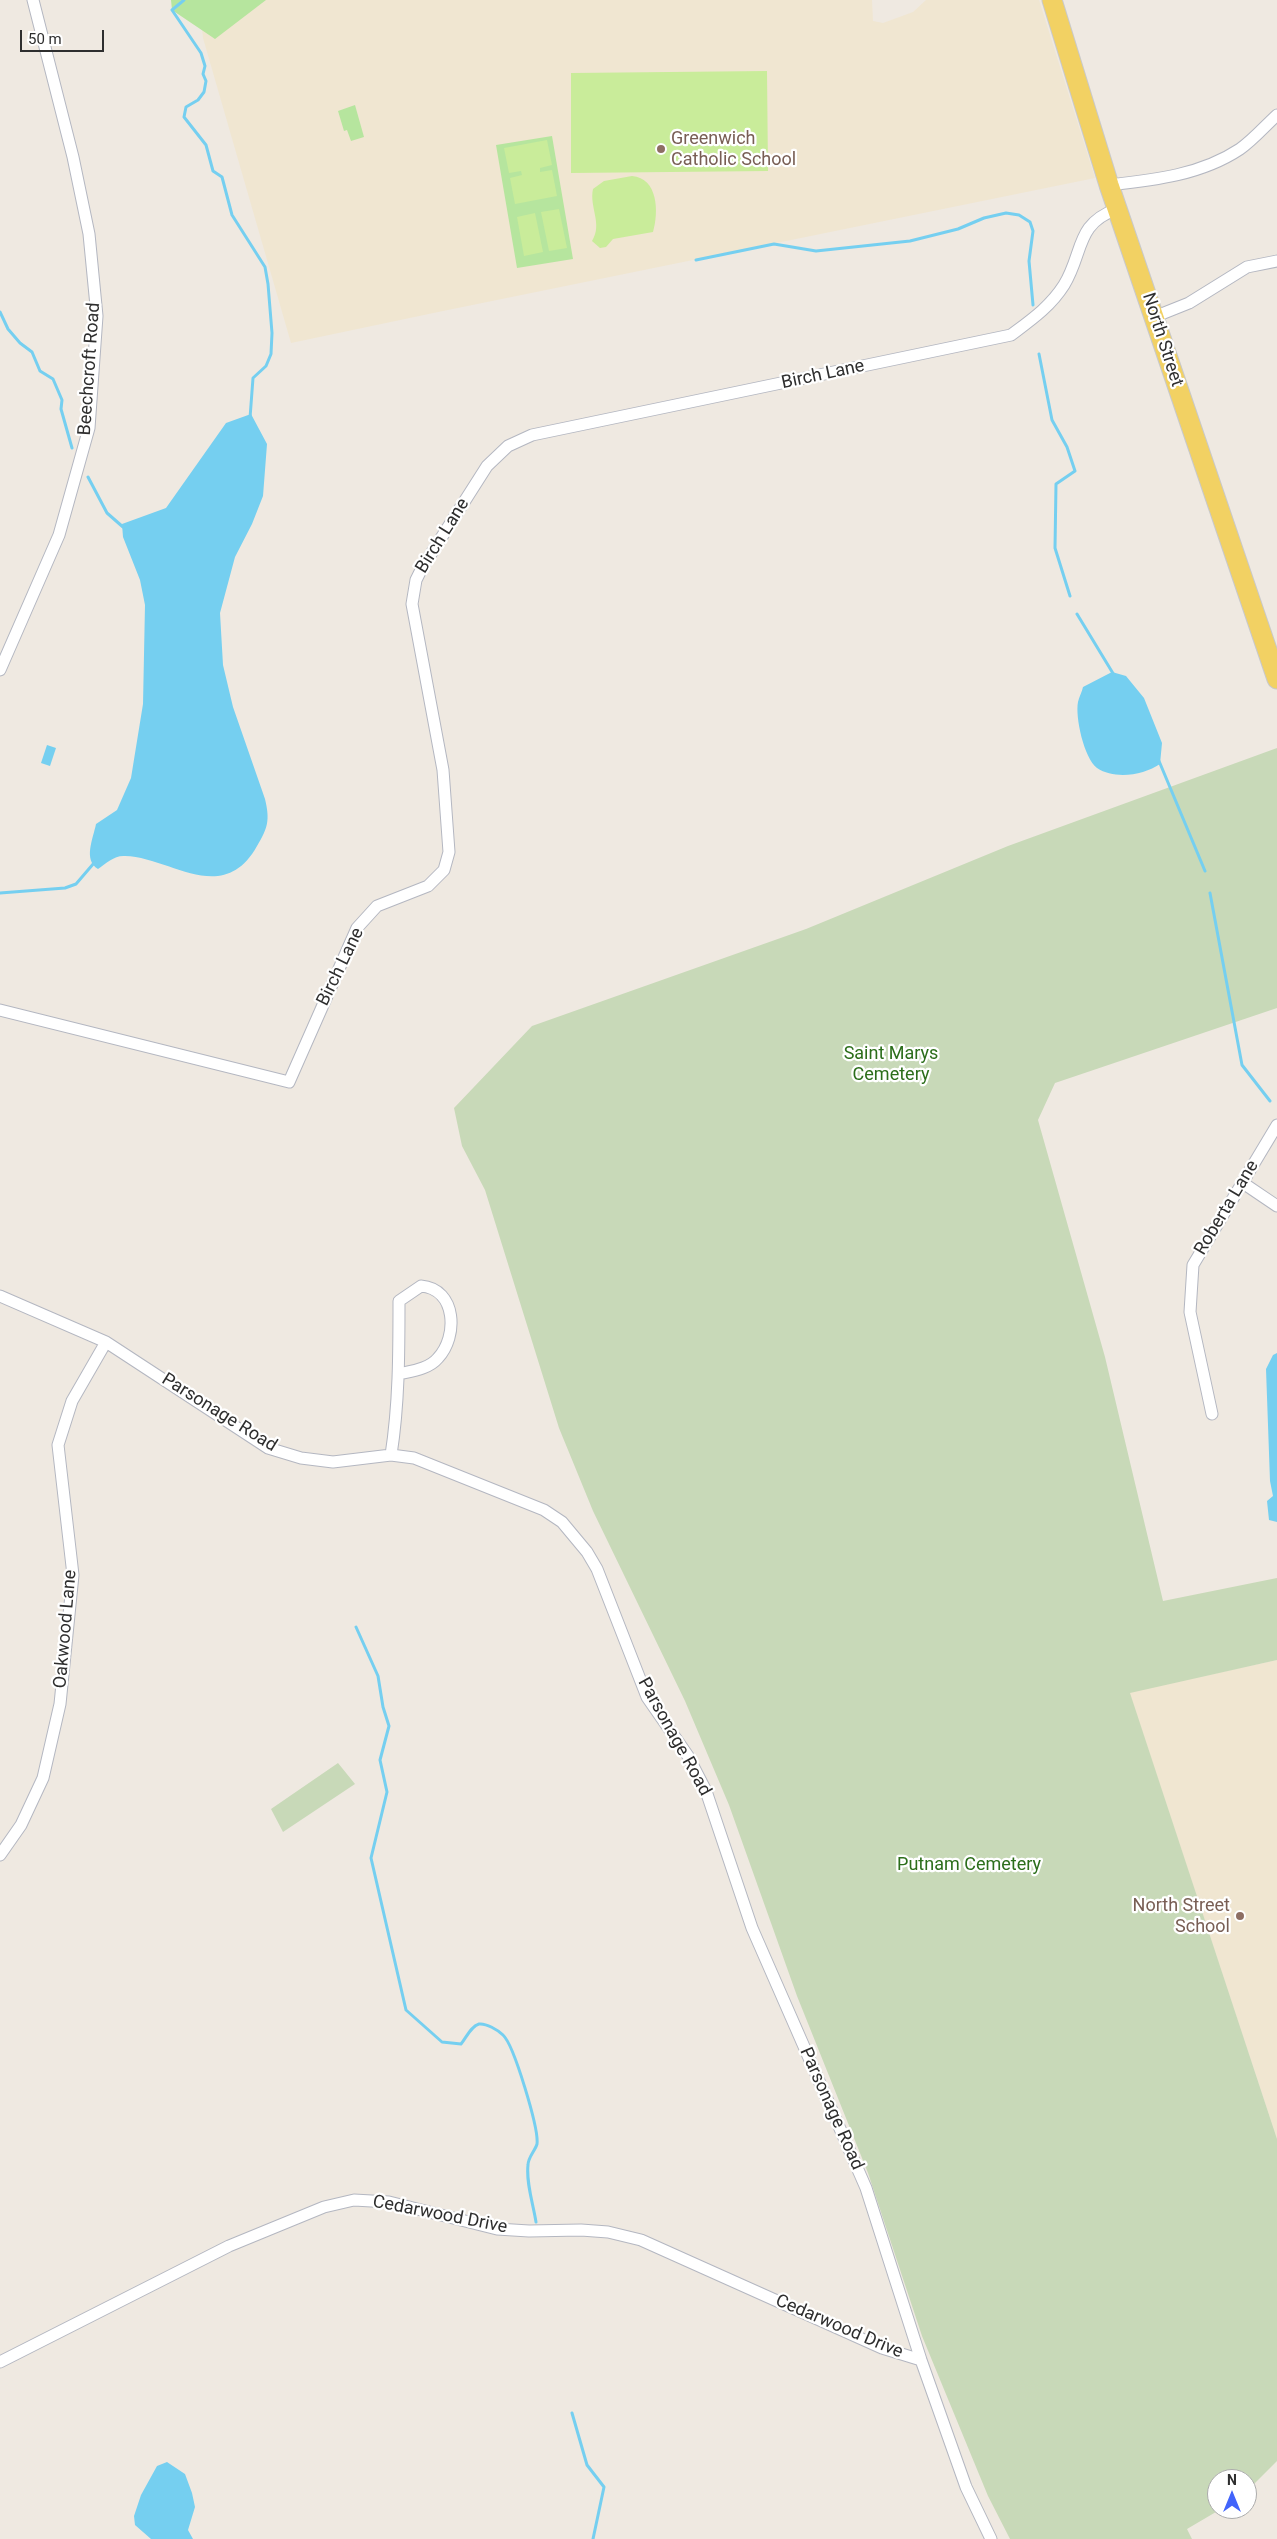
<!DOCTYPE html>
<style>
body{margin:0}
#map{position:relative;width:1277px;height:2539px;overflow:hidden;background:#efe9e1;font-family:Roboto,sans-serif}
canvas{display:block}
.north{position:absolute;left:1207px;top:2469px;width:50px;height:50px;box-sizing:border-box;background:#fff;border:1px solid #ababab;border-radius:50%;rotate:0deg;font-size:14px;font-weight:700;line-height:20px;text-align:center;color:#2e2e2e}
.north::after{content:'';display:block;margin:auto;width:18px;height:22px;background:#4264fb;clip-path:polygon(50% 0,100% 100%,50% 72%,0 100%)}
.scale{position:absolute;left:20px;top:30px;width:84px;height:22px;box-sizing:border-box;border:2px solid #2e2e2e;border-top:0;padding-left:6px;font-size:15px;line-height:18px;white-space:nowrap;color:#2e2e2e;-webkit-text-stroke:4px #fff;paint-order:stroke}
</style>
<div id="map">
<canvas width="1277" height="2539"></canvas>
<div class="north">N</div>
<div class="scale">50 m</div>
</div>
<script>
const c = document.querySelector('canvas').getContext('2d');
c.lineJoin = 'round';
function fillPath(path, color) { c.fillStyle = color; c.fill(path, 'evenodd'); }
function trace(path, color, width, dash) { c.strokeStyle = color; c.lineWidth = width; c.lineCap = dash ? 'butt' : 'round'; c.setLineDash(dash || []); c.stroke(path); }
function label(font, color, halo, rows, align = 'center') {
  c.font = font + ' Roboto,sans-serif'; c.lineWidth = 4.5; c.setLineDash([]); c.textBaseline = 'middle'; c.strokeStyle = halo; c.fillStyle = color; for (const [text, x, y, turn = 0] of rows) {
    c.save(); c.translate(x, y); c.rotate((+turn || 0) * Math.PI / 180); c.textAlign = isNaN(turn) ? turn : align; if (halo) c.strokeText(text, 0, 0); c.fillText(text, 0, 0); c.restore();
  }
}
fillPath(new Path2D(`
 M199 0H872L873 21 883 23 913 12 926 0H1039L1095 178 443 311 291 343 203 38Z
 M1277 1660V2139L1129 1692Z`), '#f0e6d1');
fillPath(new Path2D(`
 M171 0H266L215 39 172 10Z
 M355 105 364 137 351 141 347 130 344 131 338 111Z
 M552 136 573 259 517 268 496 145Z`), '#b6e59e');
fillPath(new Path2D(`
 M1277 748V1008L1055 1083 1038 1120 1105 1357 1163 1601 1277 1578V1660L1130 1693 1277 2139V2461L1247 2491V2479H1217V2509H1221L1187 2529 1192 2539H1010L988 2496 922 2336 868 2173 797 1996 729 1805 685 1701 593 1511 559 1428 485 1190 462 1146 454 1108 532 1026 806 929 1008 846Z
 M338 1763 355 1784 283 1832 271 1809Z`), '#c8d9b8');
fillPath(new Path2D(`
 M767 71 768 171 571 173V73Z
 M547 140 552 165 540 168V172L552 170 557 196 515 204 510 178 522 175 521 171 509 173 504 148Z
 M632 176C658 178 659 212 653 232L613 239 606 247 600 248 592 241C603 224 589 207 593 189L604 181Z
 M559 209 567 248 549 251 541 212Z
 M535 213 543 252 524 256 517 217Z`), '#c9ec9a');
fillPath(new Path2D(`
 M251 414 267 444 263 496 252 524 235 557 220 613 223 665 233 707 265 799C270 820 268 828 257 846 223 907 170 857 125 856 115 855 106 863 98 869 83 860 93 839 96 824L117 810 131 778 143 704 145 605 140 580 123 537 122 524 166 508 226 423Z
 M1112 672 1126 676 1144 698 1162 743 1160 764C1144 775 1115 780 1097 768 1084 758 1075 717 1078 702 1079 697 1082 692 1083 687Z
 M47 745 56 748 50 766 41 763Z
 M1277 1353V1522L1269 1520 1267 1501 1273 1496 1270 1481 1266 1369 1273 1355Z
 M167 2462 185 2474 192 2493 195 2507 188 2530 193 2539H151L135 2525 134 2516 141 2495 157 2466Z`), '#75cff0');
trace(new Path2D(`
 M184 0 172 10 201 53 205 66 203 74 206 81 204 92 198 100 186 107 184 117 206 145 213 171 222 177 232 215 265 267 268 284 272 333 271 354 266 366 253 378 250 418
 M696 260 774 244 816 251 910 241 958 229 984 218 1006 213 1019 215 1030 222 1033 231 1029 261 1033 305
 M0 312 8 329 20 343 32 352 40 371 53 379 62 400 61 409 72 448
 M1039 354 1052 420 1067 447 1075 471 1056 484 1055 548 1070 596
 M88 477 107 513 123 527
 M1077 614 1114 675
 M1159 761 1205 871
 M0 893 65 888 76 884 94 863
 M1210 893 1242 1065 1270 1101
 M356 1627 378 1676 383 1707 389 1726 380 1760 387 1792 371 1858 406 2010 442 2042 461 2044C466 2038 471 2026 479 2024 486 2023 498 2030 503 2035 514 2045 539 2129 537 2144 535 2151 528 2157 528 2165 526 2183 533 2203 536 2222
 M572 2413 587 2465 604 2487 593 2539`), '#75cff0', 3);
const minor = new Path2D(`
 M1109 185C1154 180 1201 175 1240 149 1253 140 1265 126 1277 115
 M1154 317 1189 303 1247 267 1277 261
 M0 670 59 535 89 428 97 316 89 234 73 157 33 0
 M0 1010 289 1082 357 928 377 906 428 886 444 870 449 852 443 770 412 604 416 580 422 568 487 466 508 446 532 435 1011 335C1031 320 1050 307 1064 285 1084 252 1075 224 1117 209
 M1243 1183 1277 1206
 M0 1296 106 1342 268 1448 301 1458 333 1462 391 1455 414 1458 544 1510 562 1522 587 1552 597 1569 647 1697 688 1756 706 1791 752 1928 866 2188 921 2360 966 2487 991 2539
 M1212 1414 1190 1312 1193 1265 1277 1125
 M391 1455C399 1404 399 1353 399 1301L421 1286C457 1289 458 1337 438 1358 429 1369 412 1371 399 1374
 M0 1855 21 1825 43 1778 60 1704 73 1575 58 1445 72 1401 106 1342
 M0 2362 229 2246 324 2207 354 2200 389 2202 497 2229 529 2231 581 2230 608 2232 641 2240 882 2348 921 2360`);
const primary = new Path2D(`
 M1052 0 1109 185 1277 679`);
trace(minor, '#b4b7c1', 13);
trace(primary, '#c9c9c9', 21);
trace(minor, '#fff', 11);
trace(primary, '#f2d163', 19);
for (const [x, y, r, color] of [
 [661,149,5,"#8d6e63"],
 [1240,1916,5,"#8d6e63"]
]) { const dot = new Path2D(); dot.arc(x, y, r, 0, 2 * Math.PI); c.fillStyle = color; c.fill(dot); trace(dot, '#fff', 2); }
label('18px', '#785e54', '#fff', [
 ["Greenwich",671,139],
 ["Catholic School",671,160],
 ["North Street",1230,1906,"right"],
 ["School",1230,1927,"right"]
], 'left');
label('18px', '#2e2e2e', '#fff', [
 ["North Street",1162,340,72],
 ["Beechcroft Road",90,369,-86],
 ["Birch Lane",823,375,-12],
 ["Birch Lane",443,536,-58],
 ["Birch Lane",341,967,-64],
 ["Roberta Lane",1227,1208,-59],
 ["Parsonage Road",219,1413,32],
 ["Oakwood Lane",66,1629,-85],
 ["Parsonage Road",674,1737,61],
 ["Parsonage Road",831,2109,66],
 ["Cedarwood Drive",440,2215,11],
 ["Cedarwood Drive",839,2327,23]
]);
label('18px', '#2c6e1b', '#fff', [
 ["Saint Marys",891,1054],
 ["Cemetery",891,1075],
 ["Putnam Cemetery",969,1865]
]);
</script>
